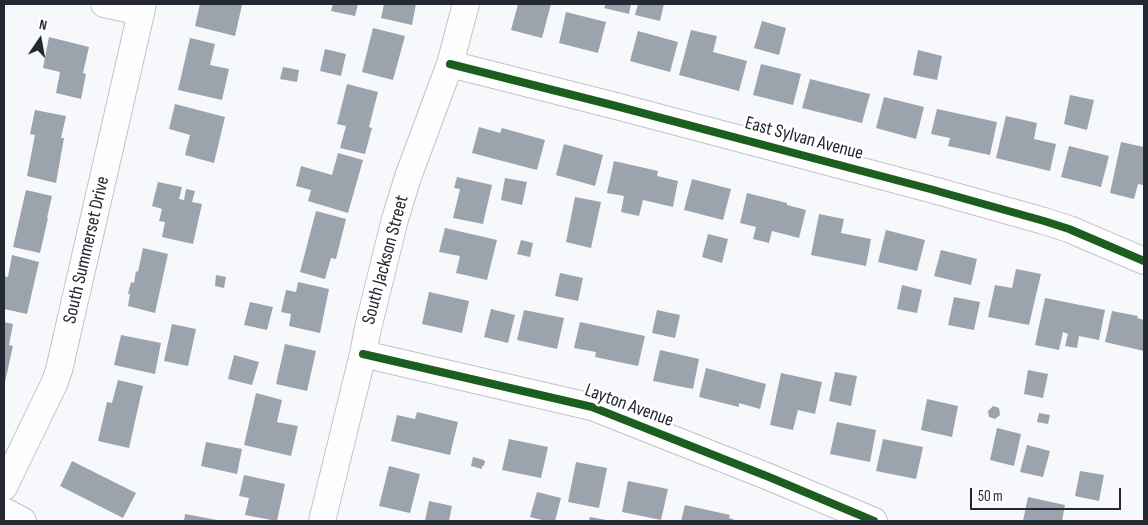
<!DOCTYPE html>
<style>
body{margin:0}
#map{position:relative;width:1148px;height:525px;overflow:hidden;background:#f7f8fb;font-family:"Sofia Sans Condensed",sans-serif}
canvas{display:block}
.frame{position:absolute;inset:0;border:5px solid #242832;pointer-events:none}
.north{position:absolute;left:15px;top:15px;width:50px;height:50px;-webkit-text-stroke:4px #fff;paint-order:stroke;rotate:12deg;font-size:14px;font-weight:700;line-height:20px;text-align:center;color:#242832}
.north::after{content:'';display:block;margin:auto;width:18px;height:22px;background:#242832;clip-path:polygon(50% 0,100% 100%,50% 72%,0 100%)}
.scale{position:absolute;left:970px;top:488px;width:151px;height:22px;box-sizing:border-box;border:2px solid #242832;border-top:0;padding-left:6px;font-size:15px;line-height:18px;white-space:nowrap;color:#242832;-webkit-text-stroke:4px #fff;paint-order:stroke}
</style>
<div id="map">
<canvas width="1148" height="525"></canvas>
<div class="frame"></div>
<div class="north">N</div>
<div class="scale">50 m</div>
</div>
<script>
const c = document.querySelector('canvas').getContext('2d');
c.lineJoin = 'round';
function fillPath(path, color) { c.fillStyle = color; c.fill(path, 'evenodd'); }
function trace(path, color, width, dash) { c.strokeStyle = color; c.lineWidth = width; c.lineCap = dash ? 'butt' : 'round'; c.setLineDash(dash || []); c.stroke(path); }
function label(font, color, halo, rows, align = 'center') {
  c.font = font + ' "Sofia Sans Condensed",sans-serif'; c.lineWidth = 5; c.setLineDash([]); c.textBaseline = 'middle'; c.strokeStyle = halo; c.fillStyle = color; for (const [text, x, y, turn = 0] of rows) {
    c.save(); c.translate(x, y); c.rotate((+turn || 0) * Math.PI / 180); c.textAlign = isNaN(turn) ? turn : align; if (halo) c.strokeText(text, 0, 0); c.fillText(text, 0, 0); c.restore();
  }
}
fillPath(new Path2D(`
 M200 4H236L242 5 235 36 195 26Z
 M333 4H358L355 16 331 11Z
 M384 4H416L412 25 381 18Z
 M518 4H551L542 38 511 30Z
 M606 4H631L629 14 604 8Z
 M638 4H664L660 21 635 15Z
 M566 12 606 22 598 53 559 43Z
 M762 21 786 28 779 55 754 48Z
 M373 28 405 36 393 80 362 72Z
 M691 30 717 36 713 52 747 61 739 91 679 75Z
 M638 31 678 42 670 72 630 61Z
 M49 37 89 47 83 73 86 74 81 99 56 93 60 72 43 68Z
 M190 38 215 44 210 65 229 69 222 100 178 90Z
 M325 49 346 54 341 76 320 71Z
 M918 50 942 56 937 80 913 75Z
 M761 64 801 74 793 105 753 95Z
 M283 67 299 70 297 82 280 79Z
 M810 79 870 94 862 123 802 108Z
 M347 84 378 92 369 127 372 128 365 154 340 148 346 126 337 124Z
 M1070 95 1094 100 1087 130 1064 124Z
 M884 97 924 107 916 139 876 128Z
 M175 104 225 117 214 163 185 155 190 135 169 129Z
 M937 109 997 122 990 155 948 146 950 138 931 134Z
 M35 110 66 116 61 138H64L56 183 27 176 35 135 30 134Z
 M1006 116 1037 123 1034 139 1056 144 1050 171 996 158Z
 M479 127 500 133 502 128 545 140 537 170 472 153Z
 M1121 142 1144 147V185L1138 184 1134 199 1110 193Z
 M564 144 603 155 595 186 556 175Z
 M1069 146 1109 156 1101 187 1061 177Z
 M338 153 363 160 348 213 308 201 311 190 296 186 301 166 332 175Z
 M614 161 658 171 657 176 678 181 673 207 643 200 639 216 621 212 624 196 607 193Z
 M457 177 492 185 483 224 453 218 460 189 454 188Z
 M505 178 527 182 522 205 501 200Z
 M692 179 731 189 723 220 684 210Z
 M158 182 182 187 179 199 184 200 186 189 195 191 192 202 202 204 193 244 162 237 165 222 159 221 162 209 152 206Z
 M26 190 52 196 47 218H48L40 253 13 247Z
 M747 193 787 203V205L806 210 799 238 772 231 769 243 753 239 756 227 740 223Z
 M575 197 601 202 591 248 566 242Z
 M316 211 346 219 336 259 331 258 325 279 300 272Z
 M819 214 844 219 841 233 871 239 866 266 811 255Z
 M445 228 497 240 487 280 456 273 460 256 439 252Z
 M886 230 925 240 917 271 878 262Z
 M708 234 728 239 722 263 702 257Z
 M521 240 533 243 530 257 517 254Z
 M143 248 168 254 155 313 128 306 130 294H128L131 282 134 283 136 271 138 272Z
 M941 250 977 259 971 285 934 276Z
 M12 255 39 262 27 314 4 309V276L8 277Z
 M1016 269 1041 274 1029 325 988 317 995 285 1012 288Z
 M560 273 583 278 578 301 555 296Z
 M216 275 226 277 224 288 215 286Z
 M298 282 329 289 320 333 289 326 291 314 281 312 286 290 296 292Z
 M902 285 922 290 917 313 897 309Z
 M429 292 469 301 462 333 422 324Z
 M954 297 980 302 974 330 948 325Z
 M1045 298 1105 310 1099 340 1079 336 1077 348 1065 346 1068 334 1063 332 1059 350 1035 345Z
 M250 302 273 307 267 330 244 325Z
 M491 309 515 315 508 343 484 337Z
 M524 310 564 318 557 349 517 340Z
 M657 310 680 315 675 338 652 333Z
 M1112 311 1138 316 1137 318 1144 320V351L1105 342Z
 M4 322 13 324 9 345 13 346 5 382Z
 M580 322 645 336 638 366 595 357 596 352 574 348Z
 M172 324 196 329 188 366 164 361Z
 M121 335 161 343 155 374 114 365Z
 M285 344 316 351 307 391 276 384Z
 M660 350 699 359 693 389 653 381Z
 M234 355 259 362 252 385 228 379Z
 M706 368 766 384 760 409 739 403V407L699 397Z
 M1028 370 1048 374 1043 398 1024 394Z
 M835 372 857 376 851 406 829 401Z
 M781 373 822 382 815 414 798 410 793 430 770 425Z
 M118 380 143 386 129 448 98 441 107 402 112 403Z
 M256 393 282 400 277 422 298 426 291 456 244 445Z
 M927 399 958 406 952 437 921 430Z
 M993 406 999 408 1000 415 995 419 989 417 988 411Z
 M417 412 458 422 450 455 391 441 397 415 415 419Z
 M1039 413 1050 415 1048 424 1037 422Z
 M837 422 876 430 870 462 830 454Z
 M997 428 1021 434 1014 466 990 460Z
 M509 439 548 447 541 478 502 470Z
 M883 439 923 447 916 479 876 471Z
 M206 442 242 449 237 474 201 466Z
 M1027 445 1050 451 1043 477 1020 472Z
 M473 457 484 460V461H485L484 466H482V469L471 466Z
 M72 461 136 493 123 518 60 486Z
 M576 462 607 468 599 508 568 502Z
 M389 466 420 474 410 513 379 506Z
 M1080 471 1104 475 1099 501 1075 496Z
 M244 475 285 484 277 521 245 515 249 498 239 496Z
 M628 481 668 489 661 520 622 512Z
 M537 492 561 498 555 521H546L530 517Z
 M1028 497 1065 505 1062 521H1023Z
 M429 501 452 506 449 521H425Z
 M685 505 730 515 729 518 738 521H681Z
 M185 514 217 520V521H184Z
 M590 517 606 520V521H589Z`), '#9ba4ac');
const minor = new Path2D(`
 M104 4 141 12
 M450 64 616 106 930 189 1044 221 1069 229 1144 261
 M363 354 592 407 769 477 874 521
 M4 487 54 384 59 370 143 4
 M4 511 23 521
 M322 521 363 354 368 328 395 219 408 177 450 64 466 4`);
trace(minor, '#c1c3ca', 28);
trace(minor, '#fefefe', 26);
trace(new Path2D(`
 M450 64 616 106 930 189 1044 221 1069 229 1144 261
 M363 354 592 407 769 477 874 521`), '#1b5e20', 8);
label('19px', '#242832', '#fff', [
 ["East Sylvan Avenue",804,139,15],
 ["South Summerset Drive",87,250,-77],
 ["South Jackson Street",386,260,-75],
 ["Layton Avenue",629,406,20]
]);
</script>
